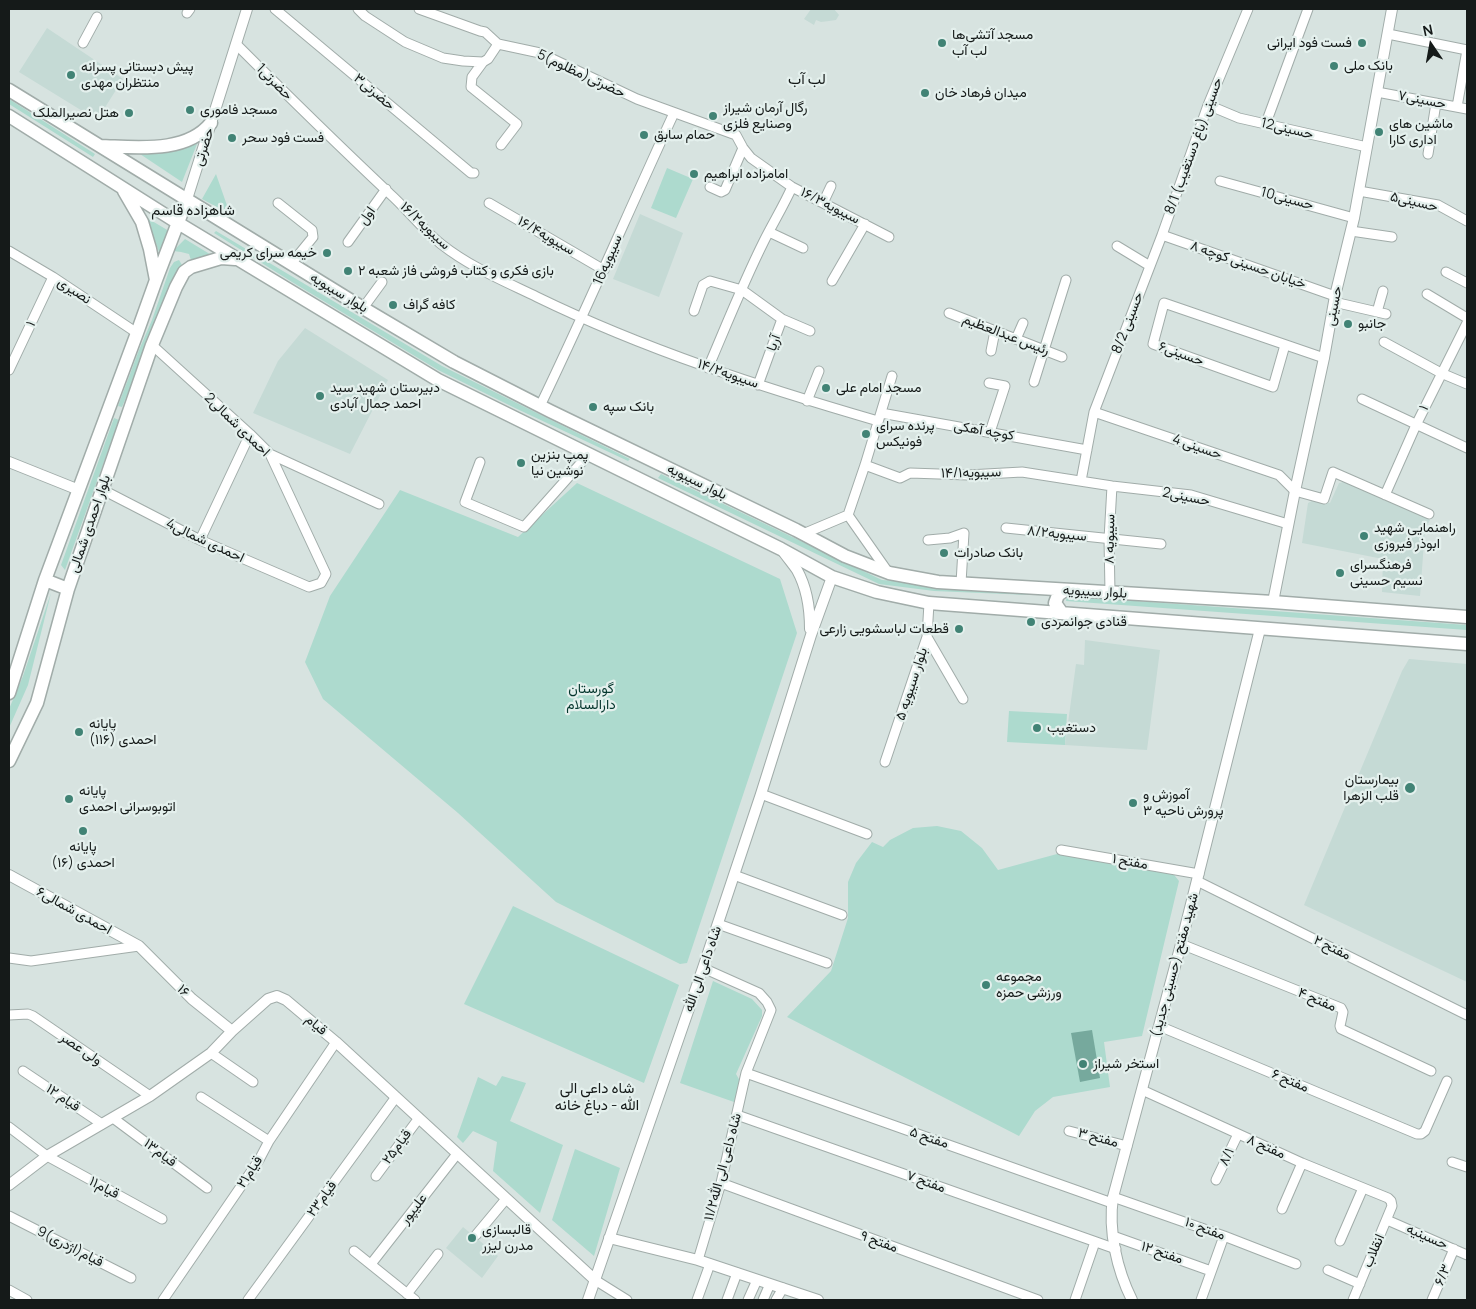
<!DOCTYPE html>
<meta charset="utf-8">
<style>
body{margin:0}
#map{position:relative;width:1476px;height:1309px;overflow:hidden;background:#d7e3e0;font-family:Manrope,sans-serif}
canvas{display:block}
.frame{position:absolute;inset:0;border:10px solid #151a19;pointer-events:none}
.north{position:absolute;left:1406px;top:20px;width:50px;height:50px;-webkit-text-stroke:4px #e4f0ed;paint-order:stroke;rotate:348deg;font-size:14px;font-weight:700;line-height:20px;text-align:center;color:#151a19}
.north::after{content:'';display:block;margin:auto;width:18px;height:22px;background:#151a19;clip-path:polygon(50% 0,100% 100%,50% 72%,0 100%)}
</style>
<div id="map">
<canvas width="1476" height="1309"></canvas>
<div class="frame"></div>
<div class="north">N</div>
</div>
<script>
const c = document.querySelector('canvas').getContext('2d');
c.lineJoin = 'round';
function fillPath(path, color) { c.fillStyle = color; c.fill(path, 'evenodd'); }
function trace(path, color, width, dash) { c.strokeStyle = color; c.lineWidth = width; c.lineCap = dash ? 'butt' : 'round'; c.setLineDash(dash || []); c.stroke(path); }
function label(font, color, halo, rows, align = 'center') {
  c.font = font + ' Manrope,Vazirmatn,sans-serif'; c.lineWidth = 4.5; c.setLineDash([]); c.textBaseline = 'middle'; c.strokeStyle = halo; c.fillStyle = color; for (const [text, x, y, turn = 0] of rows) {
    c.save(); c.translate(x, y); c.rotate((+turn || 0) * Math.PI / 180); c.textAlign = isNaN(turn) ? turn : align; if (halo) c.strokeText(text, 0, 0); c.fillText(text, 0, 0); c.restore();
  }
}
fillPath(new Path2D(`
 M811 9H834L839 15 836 20 829 21 821 22 816 20 814 25 804 19Z
 M47 28 123 79 97 120 19 72Z
 M640 214 683 233 659 297 613 279Z
 M305 328 388 380 350 454 253 413 278 361Z
 M1348 481 1430 520 1425 529 1420 596 1382 592 1383 559 1302 543 1308 503 1314 500 1330 503 1339 483Z
 M1085 640 1160 650 1147 750 1065 745 1076 664 1084 665Z
 M1409 659 1467 664V982L1304 905 1402 671Z
 M463 1227 498 1256 482 1278 446 1248Z`), '#c5dad5');
fillPath(new Path2D(`
 M9 99 95 154 93 157 9 104Z
 M197 144 182 182 137 152C159 155 175 150 197 144Z
 M667 168 693 179 676 218 651 208Z
 M216 174 230 214 202 199Z
 M147 218 169 231 160 255Z
 M216 231 442 366 630 459 628 461 515 408 438 370 292 282 214 233Z
 M185 239 213 256 192 263 189 254 181 252 173 251Z
 M179 260 182 265 122 407 118 406 139 350 152 320 170 268 174 262Z
 M114 418 119 420 65 570 61 565Z
 M661 474 882 580 1030 591 1029 595 934 591 879 584 658 478Z
 M577 483 780 579 797 633 687 963 680 964 556 902 458 813 323 699 305 662 330 596 400 490 518 537Z
 M51 593 28 685 9 728V709L23 676Z
 M1067 596 1467 625V630L1066 601Z
 M1009 711 1067 714 1065 745 1007 742Z
 M937 826 961 831 982 848 998 870 1057 854 1171 871 1179 881 1142 1036 1104 1042 1110 1087 1053 1097 1035 1111 1019 1136 787 1017 831 971 848 918V882L856 863 872 842 883 847 890 840 913 828Z
 M513 906 679 985 644 1083 464 1004Z
 M713 981 752 999 762 1010V1016L736 1074 740 1081 734 1102 680 1083Z
 M502 1076 526 1083 510 1121 563 1145 540 1213 493 1171 497 1142 473 1131 463 1143 457 1137 478 1077 496 1086Z
 M575 1149 620 1168 594 1256 552 1220Z`), '#addace');
fillPath(new Path2D(`
 M1092 1030 1100 1078 1080 1082 1071 1033Z`), '#76a99d');
const minor = new Path2D(`
 M275 9 471 173H474
 M358 9 365 16 405 42 443 58 463 61 483 62 488 59 498 44 540 53 637 99 736 135 743 148 751 158 792 187 889 237
 M419 9 480 31 485 32 498 44
 M187 13 190 9
 M1388 34 1467 50 1457 107
 M83 43 97 17
 M236 44C286 94 337 144 389 193 407 209 422 229 441 244 470 267 504 281 537 297 646 350 761 387 878 421
 M483 62 472 77 471 87 517 124 501 145
 M1377 92 1467 109
 M1208 105 1239 118 1367 147
 M1266 123 1308 9
 M1428 154 1436 103
 M1220 181 1354 218
 M710 187 721 192 725 190 743 148
 M1359 191 1438 205 1467 221
 M278 203 312 230 313 237 291 264
 M489 203 604 270
 M823 203 831 186
 M1351 231 1392 237
 M769 232 803 248
 M1162 235 1335 296
 M348 242 386 189
 M1117 246 1150 266
 M9 251 53 277 137 333
 M1446 272 1467 283
 M832 281 865 224
 M1427 294 1467 318
 M1334 302 1386 314
 M363 308 382 282
 M694 311 703 285 710 281 742 290 782 319 810 331
 M1377 312 1383 291
 M949 313 1062 357
 M1016 339 1023 323
 M1384 342 1441 373 1467 384
 M1285 345 1273 387 1153 344 1164 303 1324 358
 M991 351 995 331
 M708 368C726 326 743 283 764 241 773 223 784 205 792 187
 M9 370 53 277
 M1034 382 1066 280
 M989 383 1005 386 990 432
 M758 385 782 319
 M1362 399 1467 448
 M807 401 819 371
 M540 406C587 309 629 210 674 113
 M1094 412 1279 475 1295 491 1324 499 1333 472 1429 514
 M881 413 1087 450
 M270 454 379 504
 M480 462 465 502 524 527 589 454
 M865 465 900 478 910 473 968 475 1022 472 1112 486 1191 495 1288 524
 M1081 481 1094 412 1162 235 1208 105 1248 9
 M103 490 200 540 309 587 321 583 326 574 270 454 250 434 152 345
 M1385 495 1416 425 1467 323
 M848 515 865 465 892 376
 M848 515 888 572
 M1006 528 1161 544
 M803 534 848 515
 M200 540 250 434
 M928 540 950 538 964 533 961 583
 M1110 592 1109 539 1112 486
 M927 637 963 699
 M885 762 927 637 929 603
 M761 794 867 834
 M1061 850 1199 874
 M734 875 842 915
 M1197 881 1467 1015
 M718 924 827 963
 M1181 944 1341 1008 1343 1012 1340 1026 1341 1029 1431 1071
 M9 958 31 961 139 946
 M9 1015 28 1014 33 1016 150 1096
 M1159 1026 1417 1134H1421L1425 1131 1447 1081
 M211 1053 253 1082
 M23 1071 102 1124
 M746 1073 1112 1203
 M1142 1090 1302 1163 1388 1198 1391 1201 1392 1206 1353 1300
 M201 1097 269 1141
 M737 1115 1116 1249
 M113 1118 207 1188
 M9 1127 47 1156 162 1219
 M1069 1131 1127 1146
 M1452 1162 1467 1167
 M376 1176 419 1118
 M1216 1180 1238 1134
 M721 1183 1038 1300
 M1113 1197 1224 1236 1296 1264
 M1282 1209 1302 1163
 M9 1216 131 1278
 M1387 1220 1467 1255
 M476 1235 506 1199
 M1113 1236 1211 1271
 M1340 1241 1363 1188
 M354 1251 415 1300
 M698 1260 721 1183 746 1073 771 1010 767 1002 759 993 703 968
 M371 1264 457 1154
 M1328 1270 1360 1284
 M595 1280 627 1300
 M9 1290 27 1300
 M407 1294 438 1254
 M163 1300 259 1160 269 1141 336 1042
 M248 1300 396 1097
 M697 1300 710 1264
 M727 1300 737 1273
 M748 1300 757 1280
 M763 1300 770 1284
 M776 1300 783 1288
 M1075 1300 1095 1242
 M1201 1300 1224 1236
 M1432 1300 1454 1249`);
const tertiary = new Path2D(`
 M187 199 247 9
 M9 462 79 490
 M782 550C787 557 792 563 797 570 807 588 810 609 810 629
 M1273 602 1295 491 1324 358 1335 296 1354 218 1392 9
 M9 875 139 946 192 999 232 1031
 M9 1185 47 1156 150 1096 211 1053 232 1031 268 999 277 996 286 1000 336 1042 595 1280
 M609 1238 698 1260 818 1300
 M588 1300 703 968 761 794 811 635 832 577
 M1132 1300C1117 1270 1108 1231 1113 1197L1181 944 1260 629`);
const secondary = new Path2D(`
 M9 90 363 308 454 362 550 411 796 530 845 556 889 573 938 582 1273 602 1467 617
 M9 116 178 223 438 380 781 549 832 577 877 592 929 603 1467 644
 M100 146C136 147 186 154 211 123
 M124 191 142 222 150 249 156 280
 M45 580 68 589
 M1062 613 1055 603 1058 595 1065 590
 M9 693 45 580 137 333 156 280 187 199
 M9 761 37 703 68 589 152 345 176 287 184 272 191 267 221 258 235 259`);
trace(minor, '#a1aca9', 11);
trace(tertiary, '#a1aca9', 12);
trace(secondary, '#a1aca9', 15);
trace(minor, '#fff', 9);
trace(tertiary, '#fff', 10);
trace(secondary, '#fff', 12);
for (const [x, y, r, color] of [
 [942,43,5,"#418375"],
 [1362,43,5,"#418375"],
 [1334,66,5,"#418375"],
 [71,75,5,"#418375"],
 [925,93,5,"#418375"],
 [190,110,5,"#418375"],
 [129,113,5,"#418375"],
 [713,116,5,"#418375"],
 [1379,132,5,"#418375"],
 [644,135,5,"#418375"],
 [232,138,5,"#418375"],
 [694,174,5,"#418375"],
 [327,253,5,"#418375"],
 [348,271,5,"#418375"],
 [393,305,5,"#418375"],
 [1348,324,5,"#418375"],
 [826,388,5,"#418375"],
 [320,396,5,"#418375"],
 [593,407,5,"#418375"],
 [866,434,5,"#418375"],
 [521,463,5,"#418375"],
 [1364,536,5,"#418375"],
 [944,553,5,"#418375"],
 [1340,573,5,"#418375"],
 [1031,622,5,"#418375"],
 [959,629,5,"#418375"],
 [1037,728,5,"#418375"],
 [79,732,5,"#418375"],
 [1410,788,6,"#418375"],
 [69,799,5,"#418375"],
 [1133,803,5,"#418375"],
 [83,831,5,"#418375"],
 [986,985,5,"#418375"],
 [1083,1064,5,"#418375"],
 [472,1238,5,"#418375"]
]) { const dot = new Path2D(); dot.arc(x, y, r, 0, 2 * Math.PI); c.fillStyle = color; c.fill(dot); trace(dot, '#e4f0ed', 2); }
label('14px', '#151a19', '#e4f0ed', [
 ["مسجد آتشی‌ها",952,35],
 ["لب آب",952,51],
 ["فست فود ایرانی",1352,43,"right"],
 ["بانک ملی",1344,66],
 ["پیش دبستانی پسرانه",81,67],
 ["منتظران مهدی",81,83],
 ["میدان فرهاد خان",935,93],
 ["رگال آرمان شیراز",723,108],
 ["وصنایع فلزی",723,124],
 ["مسجد فاموری",200,110],
 ["هتل نصیرالملک",119,113,"right"],
 ["ماشین های",1389,124],
 ["اداری کارا",1389,140],
 ["حمام سابق",654,135],
 ["فست فود سحر",242,138],
 ["امامزاده ابراهیم",704,174],
 ["خیمه سرای کریمی",317,253,"right"],
 ["بازی فکری و کتاب فروشی فاز شعبه ۲",358,271],
 ["کافه گراف",403,305],
 ["جانبو",1358,324],
 ["دبیرستان شهید سید",330,388],
 ["احمد جمال آبادی",330,404],
 ["مسجد امام علی",836,388],
 ["بانک سپه",603,407],
 ["پرنده سرای",876,426],
 ["فونیکس",876,442],
 ["پمپ بنزین",531,455],
 ["نوشین نیا",531,471],
 ["راهنمایی شهید",1374,528],
 ["ابوذر فیروزی",1374,544],
 ["بانک صادرات",954,553],
 ["فرهنگسرای",1350,565],
 ["نسیم حسینی",1350,581],
 ["قنادی جوانمردی",1041,622],
 ["قطعات لباسشویی زارعی",949,629,"right"],
 ["پایانه",89,724],
 ["احمدی (۱۱۶)",89,740],
 ["دستغیب",1047,728],
 ["بیمارستان",1399,780,"right"],
 ["قلب الزهرا",1399,796,"right"],
 ["پایانه",79,791],
 ["اتوبوسرانی احمدی",79,807],
 ["آموزش و",1143,795],
 ["پرورش ناحیه ۳",1143,811],
 ["پایانه",83,847,"center"],
 ["احمدی (۱۶)",83,863,"center"],
 ["مجموعه",996,977],
 ["ورزشی حمزه",996,993],
 ["استخر شیراز",1093,1064],
 ["قالبسازی",482,1230],
 ["مدرن لیزر",482,1246]
], 'left');
label('14px', '#151a19', '#e4f0ed', [
 ["5حضرتی(مظلوم)",581,74,25],
 ["1حضرتی",274,82,45],
 ["حضرتی۳",374,92,40],
 ["حسینی۷",1422,100,11],
 ["حسینی12",1287,129,13],
 ["8/1 حسینی (باغ دستغیب)",1194,146,-70],
 ["حضرتی",204,147,-72],
 ["حسینی10",1287,199,15],
 ["حسینی۵",1414,202,13],
 ["سیبویه۱۶/۳",830,206,27],
 ["اول",367,216,-55],
 ["سیبویه۱۶/۲",425,226,43],
 ["سیبویه۱۶/۴",546,236,30],
 ["سیبویه16",608,260,-67],
 ["خیابان حسینی کوچه ۸",1248,265,19],
 ["نصیری",74,291,33],
 ["بلوار سیبویه",339,293,31],
 ["حسینی",1334,306,-79],
 ["8/2 حسینی",1128,323,-69],
 ["۱",31,324,-64],
 ["رئیس عبدالعظیم",1006,335,21],
 ["آریا",774,343,-70],
 ["حسینی۶",1181,354,20],
 ["سیبویه۱۴/۲",728,374,19],
 ["۱",1424,408,-64],
 ["2احمدی شمالی",237,425,44],
 ["کوچه آهکی",984,431,10],
 ["حسینی 4",1197,447,19],
 ["سیبویه۱۴/۱",971,473,-1],
 ["بلوار سیبویه",697,482,26],
 ["حسینی2",1186,497,11],
 ["بلوار احمدی شمالی",90,524,-71],
 ["سیبویه۸/۲",1057,534,6],
 ["سیبویه ۸",1110,539,-89],
 ["4احمدی شمالی",205,541,25],
 ["بلوار سیبویه",1095,592,3],
 ["بلوار سیبویه ۵",912,684,-72],
 ["مفتح ۱",1130,862,10],
 ["احمدی شمالی۶",74,911,29],
 ["مفتح ۲",1332,948,26],
 ["شهید مفتح (حسینی جدید)",1175,965,-75],
 ["شاه داعی الی الله",703,969,-71],
 ["۱۶",183,991,45],
 ["مفتح ۴",1317,1000,23],
 ["قیام",316,1025,40],
 ["ولی عصر",81,1049,34],
 ["مفتح ۶",1290,1081,23],
 ["قیام ۱۲",63,1098,34],
 ["مفتح ۵",929,1138,19],
 ["مفتح ۳",1098,1138,15],
 ["قیام۲۵",397,1147,-54],
 ["مفتح ۸",1266,1147,24],
 ["قیام۱۳",160,1153,37],
 ["۸/۱",1227,1157,-65],
 ["۱۱/۲شاه داعی الی الله",723,1167,-75],
 ["قیام۲۱",250,1172,-57],
 ["مفتح ۷",926,1182,20],
 ["قیام۱۱",104,1188,28],
 ["قیام۲۳",322,1199,-54],
 ["علیپور",414,1209,-52],
 ["مفتح ۱۰",1205,1229,20],
 ["حسینیه",1427,1237,24],
 ["مفتح ۹",879,1242,20],
 ["قیام(اژدری)9",70,1247,27],
 ["انقلاب",1374,1251,-67],
 ["مفتح ۱۲",1162,1253,19],
 ["۶/۳",1443,1275,-67]
]);
label('14px', '#04362d', '#e4f0ed', [
 ["گورستان",591,689],
 ["دارالسلام",591,705]
]);
label('15px', '#151a19', '#e4f0ed', [
 ["لب آب",807,80],
 ["شاهزاده قاسم",193,211],
 ["شاه داعی الی",597,1089],
 ["الله - دباغ خانه",597,1106]
]);
</script>
